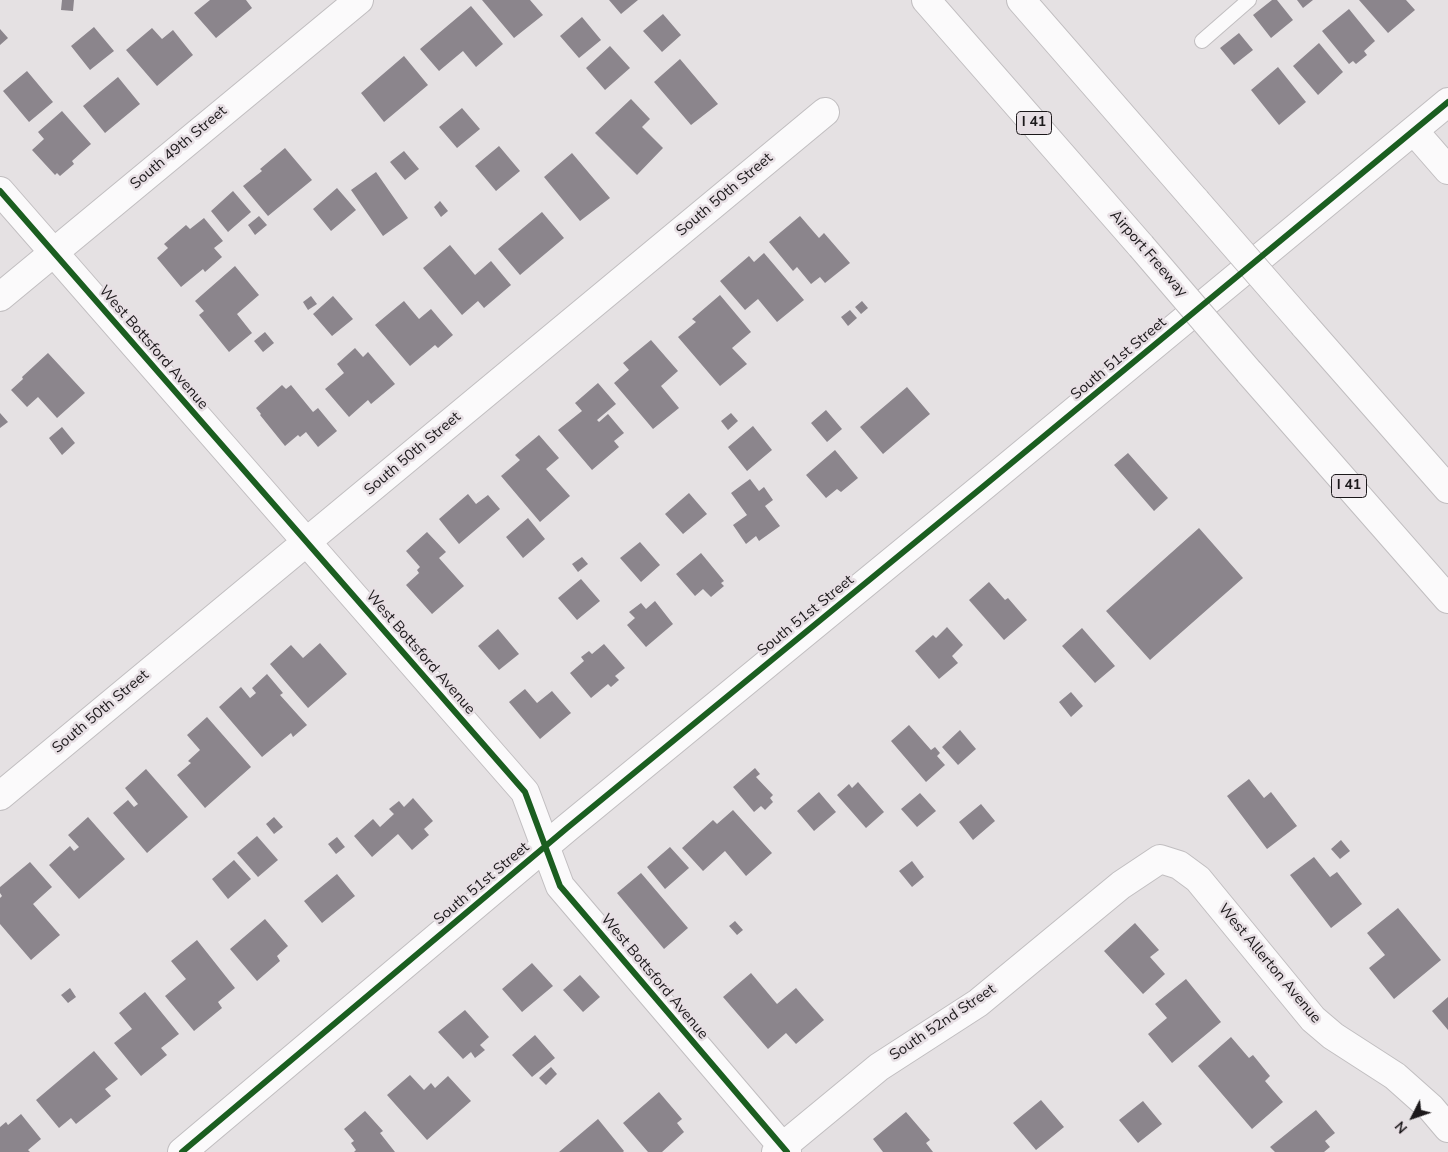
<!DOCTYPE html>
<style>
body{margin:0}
#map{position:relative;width:1448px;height:1152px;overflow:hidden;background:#e5e1e3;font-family:"Nunito Sans",sans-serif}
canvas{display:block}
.north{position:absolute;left:1388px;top:1092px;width:50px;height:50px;-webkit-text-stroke:4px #e7dfe4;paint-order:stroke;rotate:229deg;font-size:14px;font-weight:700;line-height:20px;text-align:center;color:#1c191b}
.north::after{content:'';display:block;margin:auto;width:18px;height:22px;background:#1c191b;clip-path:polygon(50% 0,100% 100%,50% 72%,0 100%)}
</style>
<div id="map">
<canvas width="1448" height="1152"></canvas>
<div class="north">N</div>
</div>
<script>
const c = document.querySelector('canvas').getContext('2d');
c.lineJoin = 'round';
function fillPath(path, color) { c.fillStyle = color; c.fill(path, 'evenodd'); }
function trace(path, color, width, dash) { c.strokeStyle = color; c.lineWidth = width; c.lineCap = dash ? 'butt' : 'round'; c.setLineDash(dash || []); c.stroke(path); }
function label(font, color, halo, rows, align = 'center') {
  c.font = font + ' "Nunito Sans",sans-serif'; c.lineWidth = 5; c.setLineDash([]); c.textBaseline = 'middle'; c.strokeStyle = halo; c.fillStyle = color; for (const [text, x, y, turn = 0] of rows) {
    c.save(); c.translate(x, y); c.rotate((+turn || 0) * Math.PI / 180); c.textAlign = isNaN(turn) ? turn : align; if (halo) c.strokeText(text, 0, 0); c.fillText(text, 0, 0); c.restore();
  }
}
fillPath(new Path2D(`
 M62 0H74L73 11 61 10Z
 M210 0H246L252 8 216 38 194 13Z
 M482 0H530L543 15 514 38Z
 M609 0H638L621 14Z
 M1272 0H1277L1293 20 1271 38 1253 15Z
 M1297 0H1313L1303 8Z
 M1359 0H1406L1415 10 1388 33Z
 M471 6 503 44 476 67 463 51 439 71 420 49Z
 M1349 9 1375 41 1364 51 1367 55 1356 64 1353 61 1349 64 1322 31Z
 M663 14 681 35 662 52 643 31Z
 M582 17 601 40 579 58 560 36Z
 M94 27 114 51 90 70 71 46Z
 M152 28 162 39 173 30 193 55 157 86 126 50Z
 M0 29 8 38 0 45Z
 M1239 33 1253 50 1234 65 1220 48Z
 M1319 43 1343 72 1318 95 1293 66Z
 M610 46 630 68 605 90 586 68Z
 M404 56 428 85 384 122 361 93Z
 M680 59 718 104 691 125 654 82Z
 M1278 67 1306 102 1279 125 1251 90Z
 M27 71 53 102 29 122 3 91Z
 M118 77 140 104 105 133 83 106Z
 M631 99 650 119 642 127 663 148 637 175 595 133Z
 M462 108 480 129 457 148 439 127Z
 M62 111 91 144 72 161 74 164 60 176 57 173 55 175 32 150 44 139 38 132Z
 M499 146 520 171 496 191 475 166Z
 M285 148 312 180 268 216 243 186 262 171 260 169Z
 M404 151 419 169 405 180 390 162Z
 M572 153 610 198 580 221 544 177Z
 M376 172 408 218 383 236 351 190Z
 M337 188 356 210 331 231 313 209Z
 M233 191 251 212 228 232 211 211Z
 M440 201 448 211 441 217 434 207Z
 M542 212 564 238 520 275 498 249Z
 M259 216 267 225 255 235 248 225Z
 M800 216 819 238 824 233 850 263 825 283 820 277 811 284 797 267 793 271 769 242Z
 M204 218 223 241 214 248 222 257 205 272 203 269 181 287 157 258 168 248 164 244 186 225 190 229Z
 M450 245 475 275 491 261 511 285 484 308 478 301 462 315 423 268Z
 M764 253 804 300 777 322 758 299 745 310 720 281 749 256 754 262Z
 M235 266 259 295 237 314 252 333 229 352 199 315 204 311 195 301Z
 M720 295 751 332 732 348 747 364 720 386 678 337 696 322 692 319Z
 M311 296 317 304 308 310 303 302Z
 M333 296 353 319 332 336 313 314Z
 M404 301 419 319 431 309 453 335 438 348 435 345 410 366 375 325Z
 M862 301 868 308 861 314 855 307Z
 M850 310 857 318 848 326 841 317Z
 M265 332 274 343 263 352 254 341Z
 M651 340 678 371 661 386 679 408 653 429 614 383 629 370 623 363Z
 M355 348 363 357 368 352 395 384 371 404 368 400 349 417 325 389 344 373 337 364Z
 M48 353 85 393 57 418 38 397 27 407 11 390 23 379 22 377Z
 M598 383 616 404 597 420 599 422 608 414 624 433 614 441 619 447 592 470 558 430 582 411 575 403Z
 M282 385 286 389 291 385 313 412 318 408 337 431 318 447 306 432 300 437 298 435 285 446 260 415 261 414 256 408Z
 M907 387 930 414 883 454 860 427Z
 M826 410 842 429 827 442 811 423Z
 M0 413 8 422 0 428Z
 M731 413 738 421 728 430 721 421Z
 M753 426 772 450 747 471 728 447Z
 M62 427 75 443 62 455 49 438Z
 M539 435 559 458 546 469 570 496 540 522 501 476 520 460 515 455Z
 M835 450 858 478 841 492 837 489 826 498 806 475Z
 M1128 453 1168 498 1154 511 1114 465Z
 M750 479 759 491 764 487 773 500 765 506 780 526 759 541 756 536 746 544 733 525 747 515 731 493Z
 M689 493 707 514 683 534 665 514Z
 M468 494 476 504 488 495 500 509 459 544 439 519Z
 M528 518 545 539 523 558 506 537Z
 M1199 528 1243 578 1150 660 1106 611Z
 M427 532 446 552 439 558 464 586 432 614 406 585 419 573 417 570 420 567 406 551Z
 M640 542 660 565 641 582 620 558Z
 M701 553 724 581 721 583 724 586 711 597 703 589 695 596 676 574Z
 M582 557 588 564 578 572 572 564Z
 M581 579 600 601 577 620 558 598Z
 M989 582 1005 600 1008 598 1027 620 1004 640 969 600Z
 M655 601 673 624 646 647 627 625 635 618 629 612 641 603 646 609Z
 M947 627 963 645 952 656 958 663 939 679 915 651 933 635 936 638Z
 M1082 628 1115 666 1095 683 1062 646Z
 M498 629 519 654 499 670 478 646Z
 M320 643 347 674 308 708 270 664 291 645 303 658Z
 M604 644 625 668 615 676 619 680 611 687 608 684 591 698 570 673 584 661 581 657 589 651 592 654Z
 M267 674 283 693 280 695 307 725 293 737 291 733 262 757 219 707 241 687 250 698 256 693 252 688Z
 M525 689 537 703 552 691 571 713 540 739 509 702Z
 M1071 692 1083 706 1071 717 1059 702Z
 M207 717 251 767 205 808 177 775 191 763 188 761 200 750 187 735Z
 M909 725 931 750 935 747 940 753 937 756 945 765 926 782 891 741Z
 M960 730 976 749 958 765 942 747Z
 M755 768 760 774 756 777 773 795 770 798 773 802 765 810 761 806 754 812 733 787Z
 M146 769 188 817 147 853 113 813 128 800 134 807 138 804 125 788Z
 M1249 779 1264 798 1271 792 1297 826 1267 849 1227 796Z
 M858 782 884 812 866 828 837 795 849 784 852 788Z
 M819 792 836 812 814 831 797 811Z
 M920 793 936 811 917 827 901 809Z
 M413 798 433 821 424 829 429 835 412 850 398 834 372 857 354 836 373 819 380 827 394 814 389 809 399 801 404 807Z
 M981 804 995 821 973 840 959 822Z
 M733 810 772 853 746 876 725 851 703 871 682 848 713 820 717 824Z
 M88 817 125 859 79 899 49 865 70 846 74 851 79 847 68 835Z
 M274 817 283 827 274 834 266 824Z
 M257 836 278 860 258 877 237 853Z
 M337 837 345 847 336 854 328 844Z
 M1341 840 1350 851 1340 859 1331 849Z
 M670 847 689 868 665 889 647 867Z
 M1314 857 1330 877 1337 872 1362 904 1331 928 1290 875Z
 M234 860 251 879 228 899 212 879Z
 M912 861 924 877 912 887 899 871Z
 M30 862 52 887 33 904 60 935 31 960 0 924V898L2 896 0 893V887Z
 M641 873 688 928 664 949 617 893Z
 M337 874 355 896 322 923 304 901Z
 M1398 908 1441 960 1394 999 1369 968 1385 955 1367 933Z
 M265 919 288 946 277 956 280 961 257 981 230 949Z
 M735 921 743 930 737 935 729 926Z
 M1135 923 1159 950 1150 957 1165 974 1143 994 1104 951Z
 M197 940 235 988 218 1002 222 1008 194 1031 165 996 186 979 171 961Z
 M532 963 553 986 522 1012 502 989Z
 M751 973 777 1004 796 988 824 1020 796 1044 786 1033 768 1049 723 997Z
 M580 975 600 997 583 1012 563 990Z
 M1186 979 1221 1022 1172 1063 1148 1034 1167 1018 1155 1004Z
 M70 988 76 997 68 1003 61 995Z
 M145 992 179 1034 161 1048 167 1055 141 1076 114 1043 132 1029 119 1013Z
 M1448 997V1030L1432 1011Z
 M465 1010 489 1037 480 1045 485 1050 475 1058 471 1052 463 1059 438 1032Z
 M535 1035 555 1058 532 1077 512 1055Z
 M1231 1037 1249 1058 1253 1055 1270 1076 1265 1081 1283 1102 1252 1129 1198 1066Z
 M94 1051 118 1079 105 1089 111 1096 76 1124 71 1118 59 1128 36 1100Z
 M551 1067 557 1074 546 1085 539 1078Z
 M410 1075 424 1090 431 1083 435 1088 448 1076 471 1101 427 1140 387 1095Z
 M659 1092 682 1119 677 1123 684 1132 662 1152H648L623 1123Z
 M1041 1100 1064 1127 1036 1150 1013 1123Z
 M1143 1101 1162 1124 1138 1143 1119 1120Z
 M1316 1110 1335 1133 1325 1141 1330 1147 1324 1152H1275L1270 1147Z
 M365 1111 383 1131 380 1133 395 1152H354L356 1150 351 1143 354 1141 344 1129Z
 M906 1112 930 1140 926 1143 933 1152H883L873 1139Z
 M21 1114 41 1139 28 1150 30 1152H0V1127L6 1122 8 1125Z
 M598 1119 624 1151 623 1152H559Z`), '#8b858c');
const service = new Path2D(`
 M1202 41 1249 0`);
const minor = new Path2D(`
 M1414 131 1448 170
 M0 191 525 792 560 886 787 1152
 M0 297 359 0
 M0 796 825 112
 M776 1152 879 1067 978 1003 1121 885 1160 859 1179 865 1198 879 1313 1019 1333 1036 1395 1076 1431 1108 1448 1128`);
const tertiary = new Path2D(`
 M182 1152 567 828 985 485 1448 102`);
const motorway = new Path2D(`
 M926 0 1141 246
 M1021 0 1196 201
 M1304 325 1448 489
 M1249 372 1448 599`);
trace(service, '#c1bec0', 16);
trace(minor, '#c1bec0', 30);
trace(tertiary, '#c1bec0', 30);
trace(motorway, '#c1bec0', 30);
trace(service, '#fbfafb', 14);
trace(minor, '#fbfafb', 28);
trace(tertiary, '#fbfafb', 28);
trace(motorway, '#fbfafb', 28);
const motorwayBridge = new Path2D(`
 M1196 201 1304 325
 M1141 246 1249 372`);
trace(motorwayBridge, '#c1bec0', 30, []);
trace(motorwayBridge, '#fbfafb', 28);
trace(new Path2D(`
 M0 191 525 792 560 886 787 1152
 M182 1152 567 828 985 485 1448 102`), '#1b5e20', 6);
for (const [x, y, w] of [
 [1034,123,35],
 [1349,486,35]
]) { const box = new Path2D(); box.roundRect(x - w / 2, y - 11.5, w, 23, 4); c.fillStyle = '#e7dfe4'; c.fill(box); trace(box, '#1c191b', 1); }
label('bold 14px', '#1c191b', null, [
 ["I 41",1034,123],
 ["I 41",1349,486]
]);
label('15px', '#1c191b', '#e7dfe4', [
 ["South 49th Street",179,148,-40],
 ["South 50th Street",725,195,-40],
 ["Airport Freeway",1148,254,49],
 ["West Bottsford Avenue",153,348,49],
 ["South 51st Street",1119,359,-40],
 ["South 50th Street",413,454,-40],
 ["South 51st Street",806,616,-39],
 ["West Bottsford Avenue",420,653,49],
 ["South 50th Street",101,712,-40],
 ["South 51st Street",482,884,-40],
 ["West Allerton Avenue",1269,964,50],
 ["West Bottsford Avenue",654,977,50],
 ["South 52nd Street",943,1023,-34]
]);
</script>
